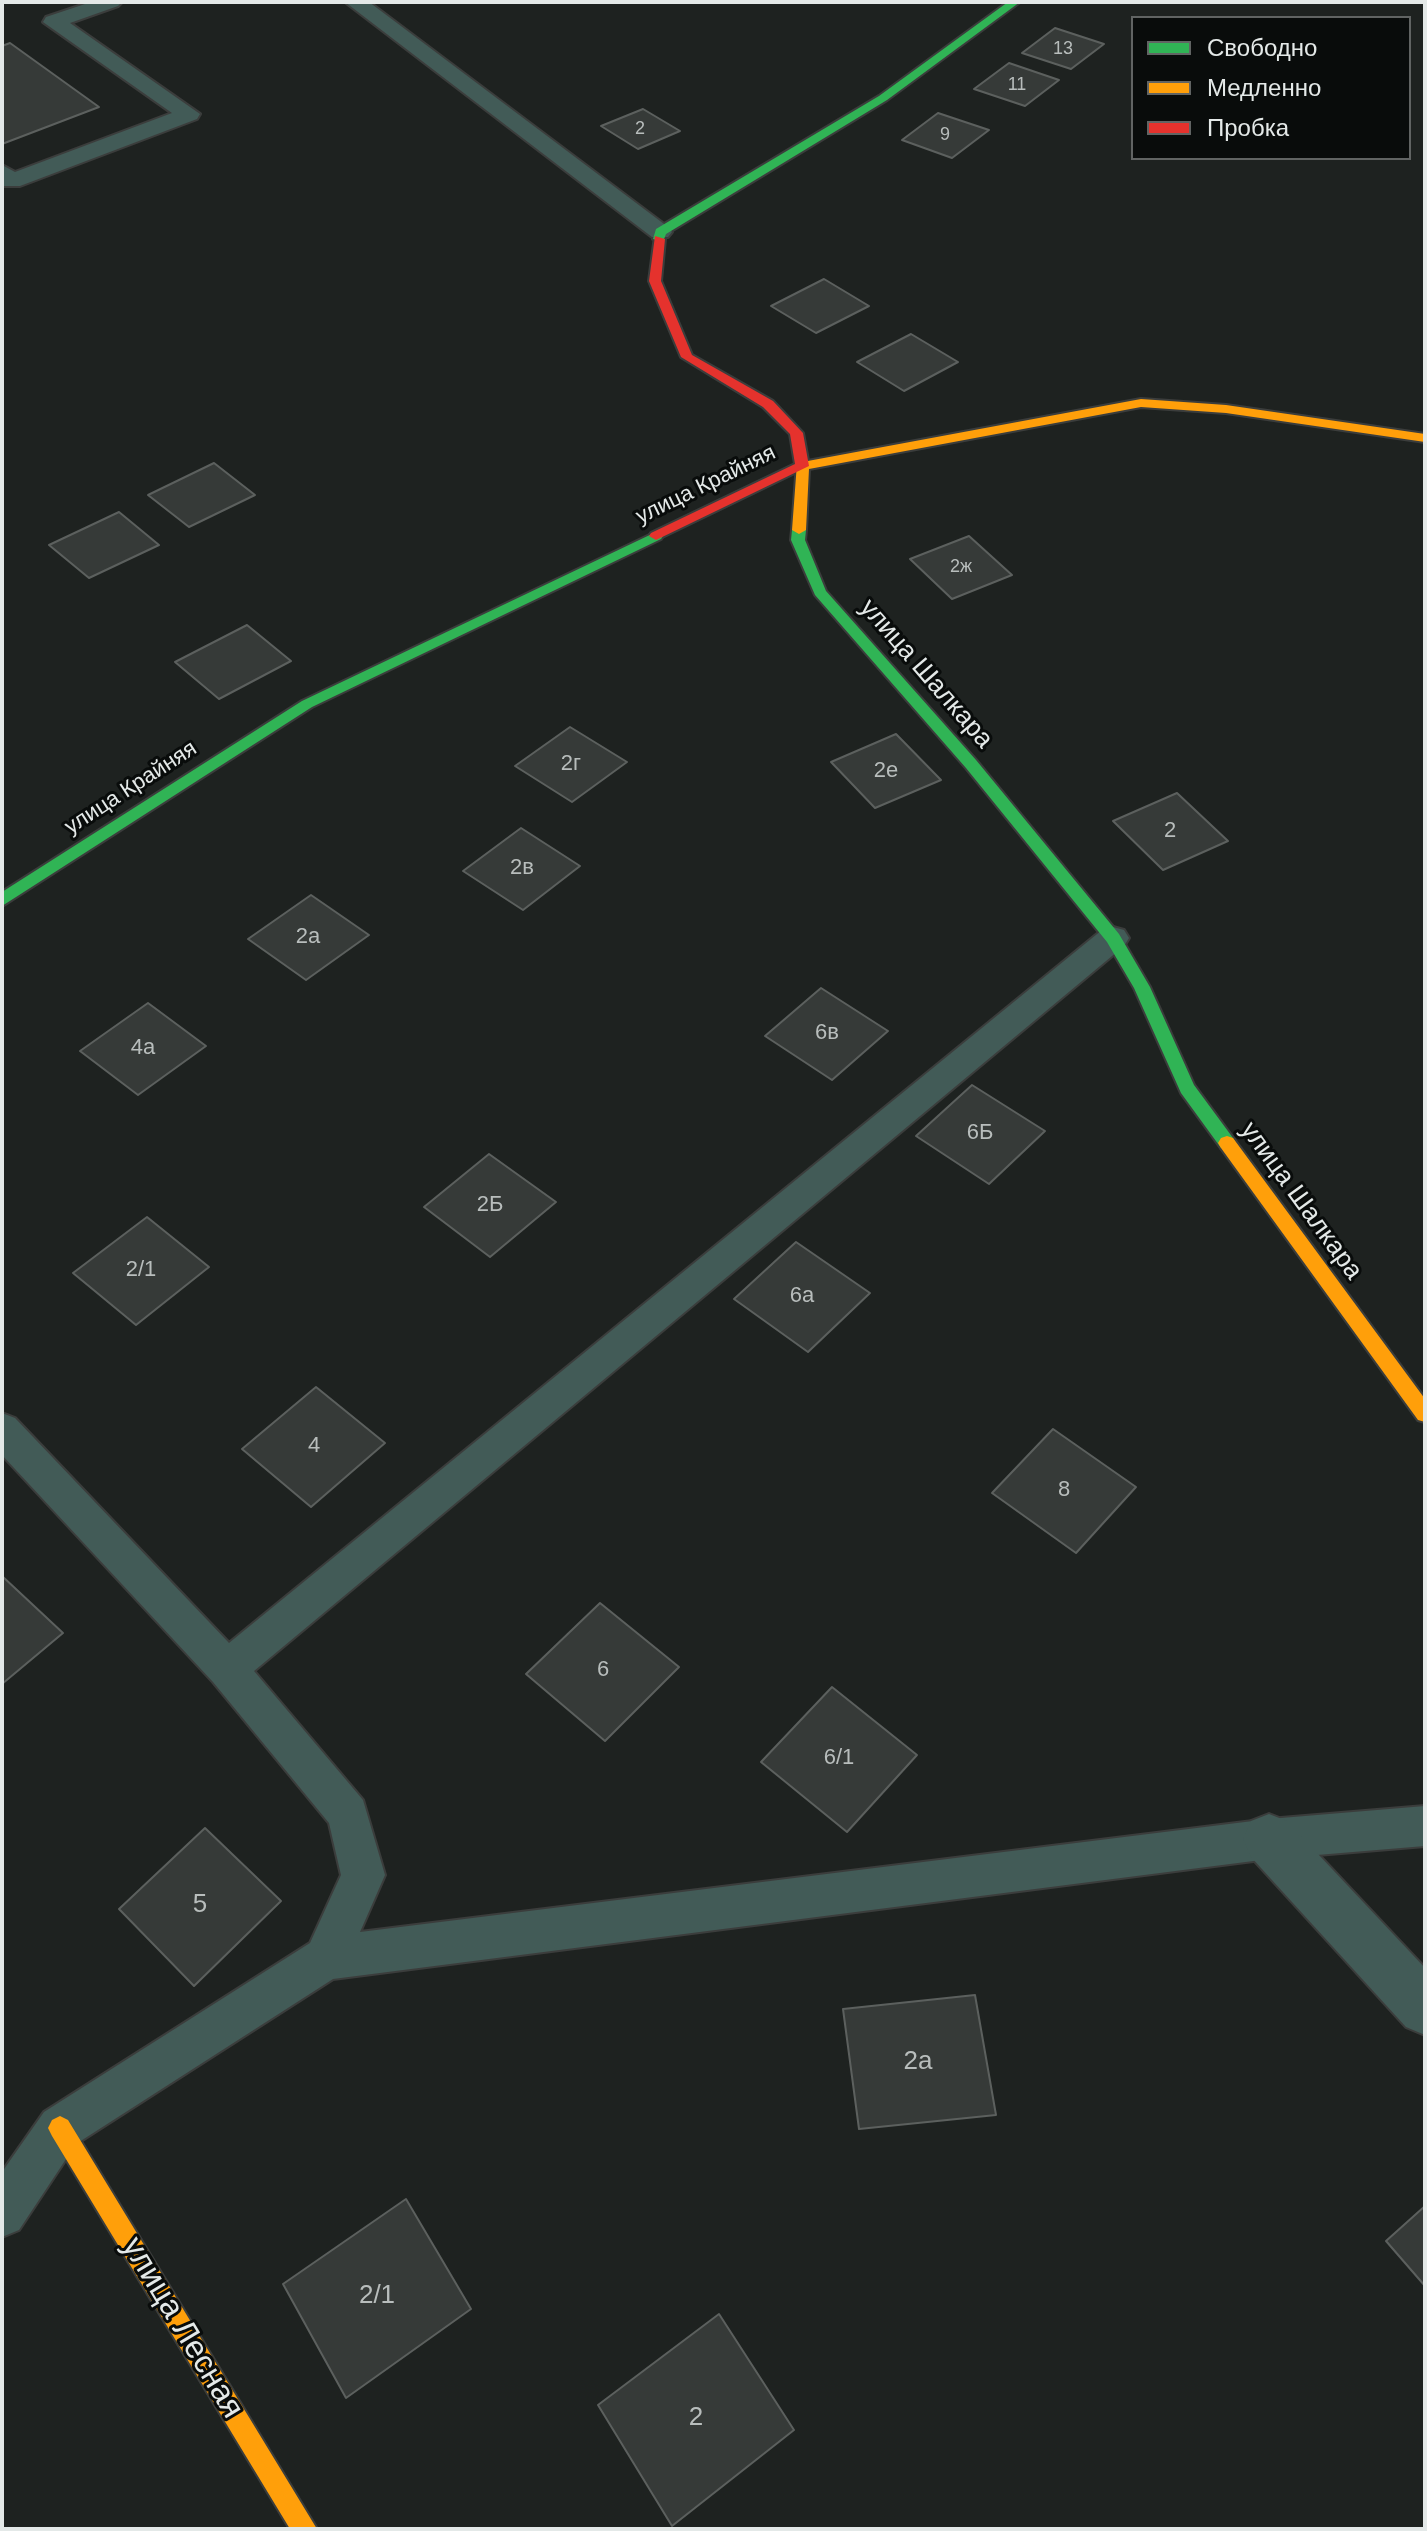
<!DOCTYPE html>
<meta charset="utf-8">
<style>
body{margin:0}
#map{position:relative;width:1427px;height:2531px;overflow:hidden;background:#1e2220;font-family:Helvetica,sans-serif}
canvas{display:block}
.frame{position:absolute;inset:0;border:4px solid #e4e9e8;pointer-events:none}
.legend{position:absolute;left:1131px;top:16px;width:280px;height:144px;box-sizing:border-box;background:#090c0b;border:2px solid #616463;margin:0;padding:10px 14px;list-style:none;font-size:24px;color:#e4e9e8}
.legend li{display:flex;align-items:center;gap:16px;height:40px}
.legend b{width:40px;border:2px solid #616463}
</style>
<div id="map">
<canvas width="1427" height="2531"></canvas>
<div class="frame"></div>
<ul class="legend">
<li><b style="height:10px;background:#30b455"></b>Свободно</li>
<li><b style="height:10px;background:#ff9f0a"></b>Медленно</li>
<li><b style="height:10px;background:#e5322d"></b>Пробка</li>
</ul>
</div>
<script>
const c = document.querySelector('canvas').getContext('2d');
c.lineJoin = 'round';
function fillPath(path, color) { c.fillStyle = color; c.fill(path, 'evenodd'); }
function trace(path, color, width, dash) { c.strokeStyle = color; c.lineWidth = width; c.lineCap = dash ? 'butt' : 'round'; c.setLineDash(dash || []); c.stroke(path); }
function label(font, color, halo, rows, align = 'center') {
  c.font = font + ' Helvetica,sans-serif'; c.lineWidth = 6; c.setLineDash([]); c.textBaseline = 'middle'; c.strokeStyle = halo; c.fillStyle = color; for (const [text, x, y, turn = 0] of rows) {
    c.save(); c.translate(x, y); c.rotate((+turn || 0) * Math.PI / 180); c.textAlign = isNaN(turn) ? turn : align; if (halo) c.strokeText(text, 0, 0); c.fillText(text, 0, 0); c.restore();
  }
}
const building = new Path2D(`
 M1055 28 1104 44 1071 69 1022 53Z
 M10 43 99 107 2 144V46Z
 M1009 63 1059 80 1025 106 974 89Z
 M643 109 680 131 638 149 601 126Z
 M938 113 989 130 952 158 902 140Z
 M824 279 869 306 816 333 771 306Z
 M911 334 958 362 904 391 857 362Z
 M214 463 255 495 189 527 148 495Z
 M119 512 159 545 89 578 49 545Z
 M969 536 1012 575 952 599 910 559Z
 M247 625 291 661 219 699 175 662Z
 M570 727 627 762 572 802 515 766Z
 M896 734 941 780 875 808 831 762Z
 M1177 793 1228 841 1163 870 1113 821Z
 M521 828 580 866 523 910 463 871Z
 M311 895 369 935 306 980 248 939Z
 M821 988 888 1031 832 1080 765 1036Z
 M148 1003 206 1046 138 1095 80 1051Z
 M972 1085 1045 1131 989 1184 916 1136Z
 M489 1154 556 1202 490 1257 424 1207Z
 M147 1217 209 1267 136 1325 73 1273Z
 M796 1242 870 1293 808 1352 734 1299Z
 M316 1387 385 1443 311 1507 242 1449Z
 M1053 1429 1136 1487 1076 1553 992 1493Z
 M2 1576 63 1633 2 1684Z
 M600 1603 679 1667 605 1741 526 1674Z
 M832 1687 917 1755 847 1832 761 1762Z
 M205 1828 281 1901 194 1986 119 1909Z
 M975 1995 996 2115 859 2129 843 2009Z
 M406 2199 471 2309 346 2398 283 2284Z
 M1425 2206V2286L1386 2241Z
 M719 2314 794 2430 672 2526 598 2405Z`);
fillPath(building, '#363a38');
trace(building, '#5c605e', 2);
const lane = new Path2D(`
 M91 2H122L118 6 70 23 200 114 197 119 20 186H4L2 165 15 172 172 113 43 22 46 17Z
 M345 2H369L668 227 672 232 668 237H652Z
 M1113 927 1124 930 1129 938 1124 946 254 1671 363 1800 385 1875 360 1932 1269 1819 1425 1806V1846L1269 1859 333 1979 76 2144 19 2230 2 2237V2172L44 2112 310 1943 341 1875 329 1823 213 1682 2 1455V1413L15 1418 229 1643 1102 930Z`);
const street = new Path2D(`
 M1269 1814 1287 1821 1425 1968V2035L1406 2027 1251 1857 1243 1839 1251 1821Z`);
const fast = new Path2D(`
 M1008 2H1020L887 100 666 234 663 242 653 239 656 229 879 96Z
 M799 526 806 530 805 540 826 591 976 760 1119 934 1150 987 1194 1085 1233 1138 1236 1143 1233 1148H1221L1181 1093 1134 988 1107 942 966 768 815 595 791 540 792 530Z
 M656 532 663 536 661 539 312 707 2 906V892L302 701Z`);
const slow = new Path2D(`
 M1141 399 1226 405 1425 434V442L1226 413 1141 407 809 469 806 530 799 534 792 530 797 463Z
 M1227 1136 1233 1138 1425 1399V1422L1418 1420 1221 1148 1218 1143 1221 1138Z
 M60 2116 68 2120 317 2529H290L52 2136 48 2128 52 2120Z`);
const jam = new Path2D(`
 M655 236 665 239 661 281 692 355 773 401 803 433 809 466 656 540 649 536 651 533 795 464 790 434 763 407 681 357 649 281Z`);
trace(lane, '#3b3d3c', 4);
trace(street, '#3b3d3c', 4);
trace(fast, '#3b3d3c', 4);
trace(slow, '#3b3d3c', 4);
trace(jam, '#3b3d3c', 4);
fillPath(lane, '#425b57');
fillPath(street, '#425b57');
fillPath(fast, '#30b455');
fillPath(slow, '#ff9f0a');
fillPath(jam, '#e5322d');
label('18px', '#b8bdbc', null, [
 ["13",1063,49],
 ["11",1017,85],
 ["2",640,129],
 ["9",945,135],
 ["2ж",961,567]
]);
label('22px', '#e4e9e8', '#090c0b', [
 ["улица Крайняя",706,485,-26],
 ["улица Крайняя",131,788,-33]
]);
label('22px', '#b8bdbc', null, [
 ["2г",571,764],
 ["2е",886,771],
 ["2",1170,831],
 ["2в",522,868],
 ["2а",308,937],
 ["6в",827,1033],
 ["4а",143,1048],
 ["6Б",980,1133],
 ["2Б",490,1205],
 ["2/1",141,1270],
 ["6а",802,1296],
 ["4",314,1446],
 ["8",1064,1490],
 ["6",603,1670],
 ["6/1",839,1758]
]);
label('26px', '#e4e9e8', '#090c0b', [
 ["улица Шалкара",926,674,49],
 ["улица Шалкара",1301,1201,54]
]);
label('26px', '#b8bdbc', null, [
 ["5",200,1905],
 ["2а",918,2062],
 ["2/1",377,2296],
 ["2",696,2418]
]);
label('32px', '#e4e9e8', '#090c0b', [
 ["улица Лесная",182,2328,59]
]);
</script>
